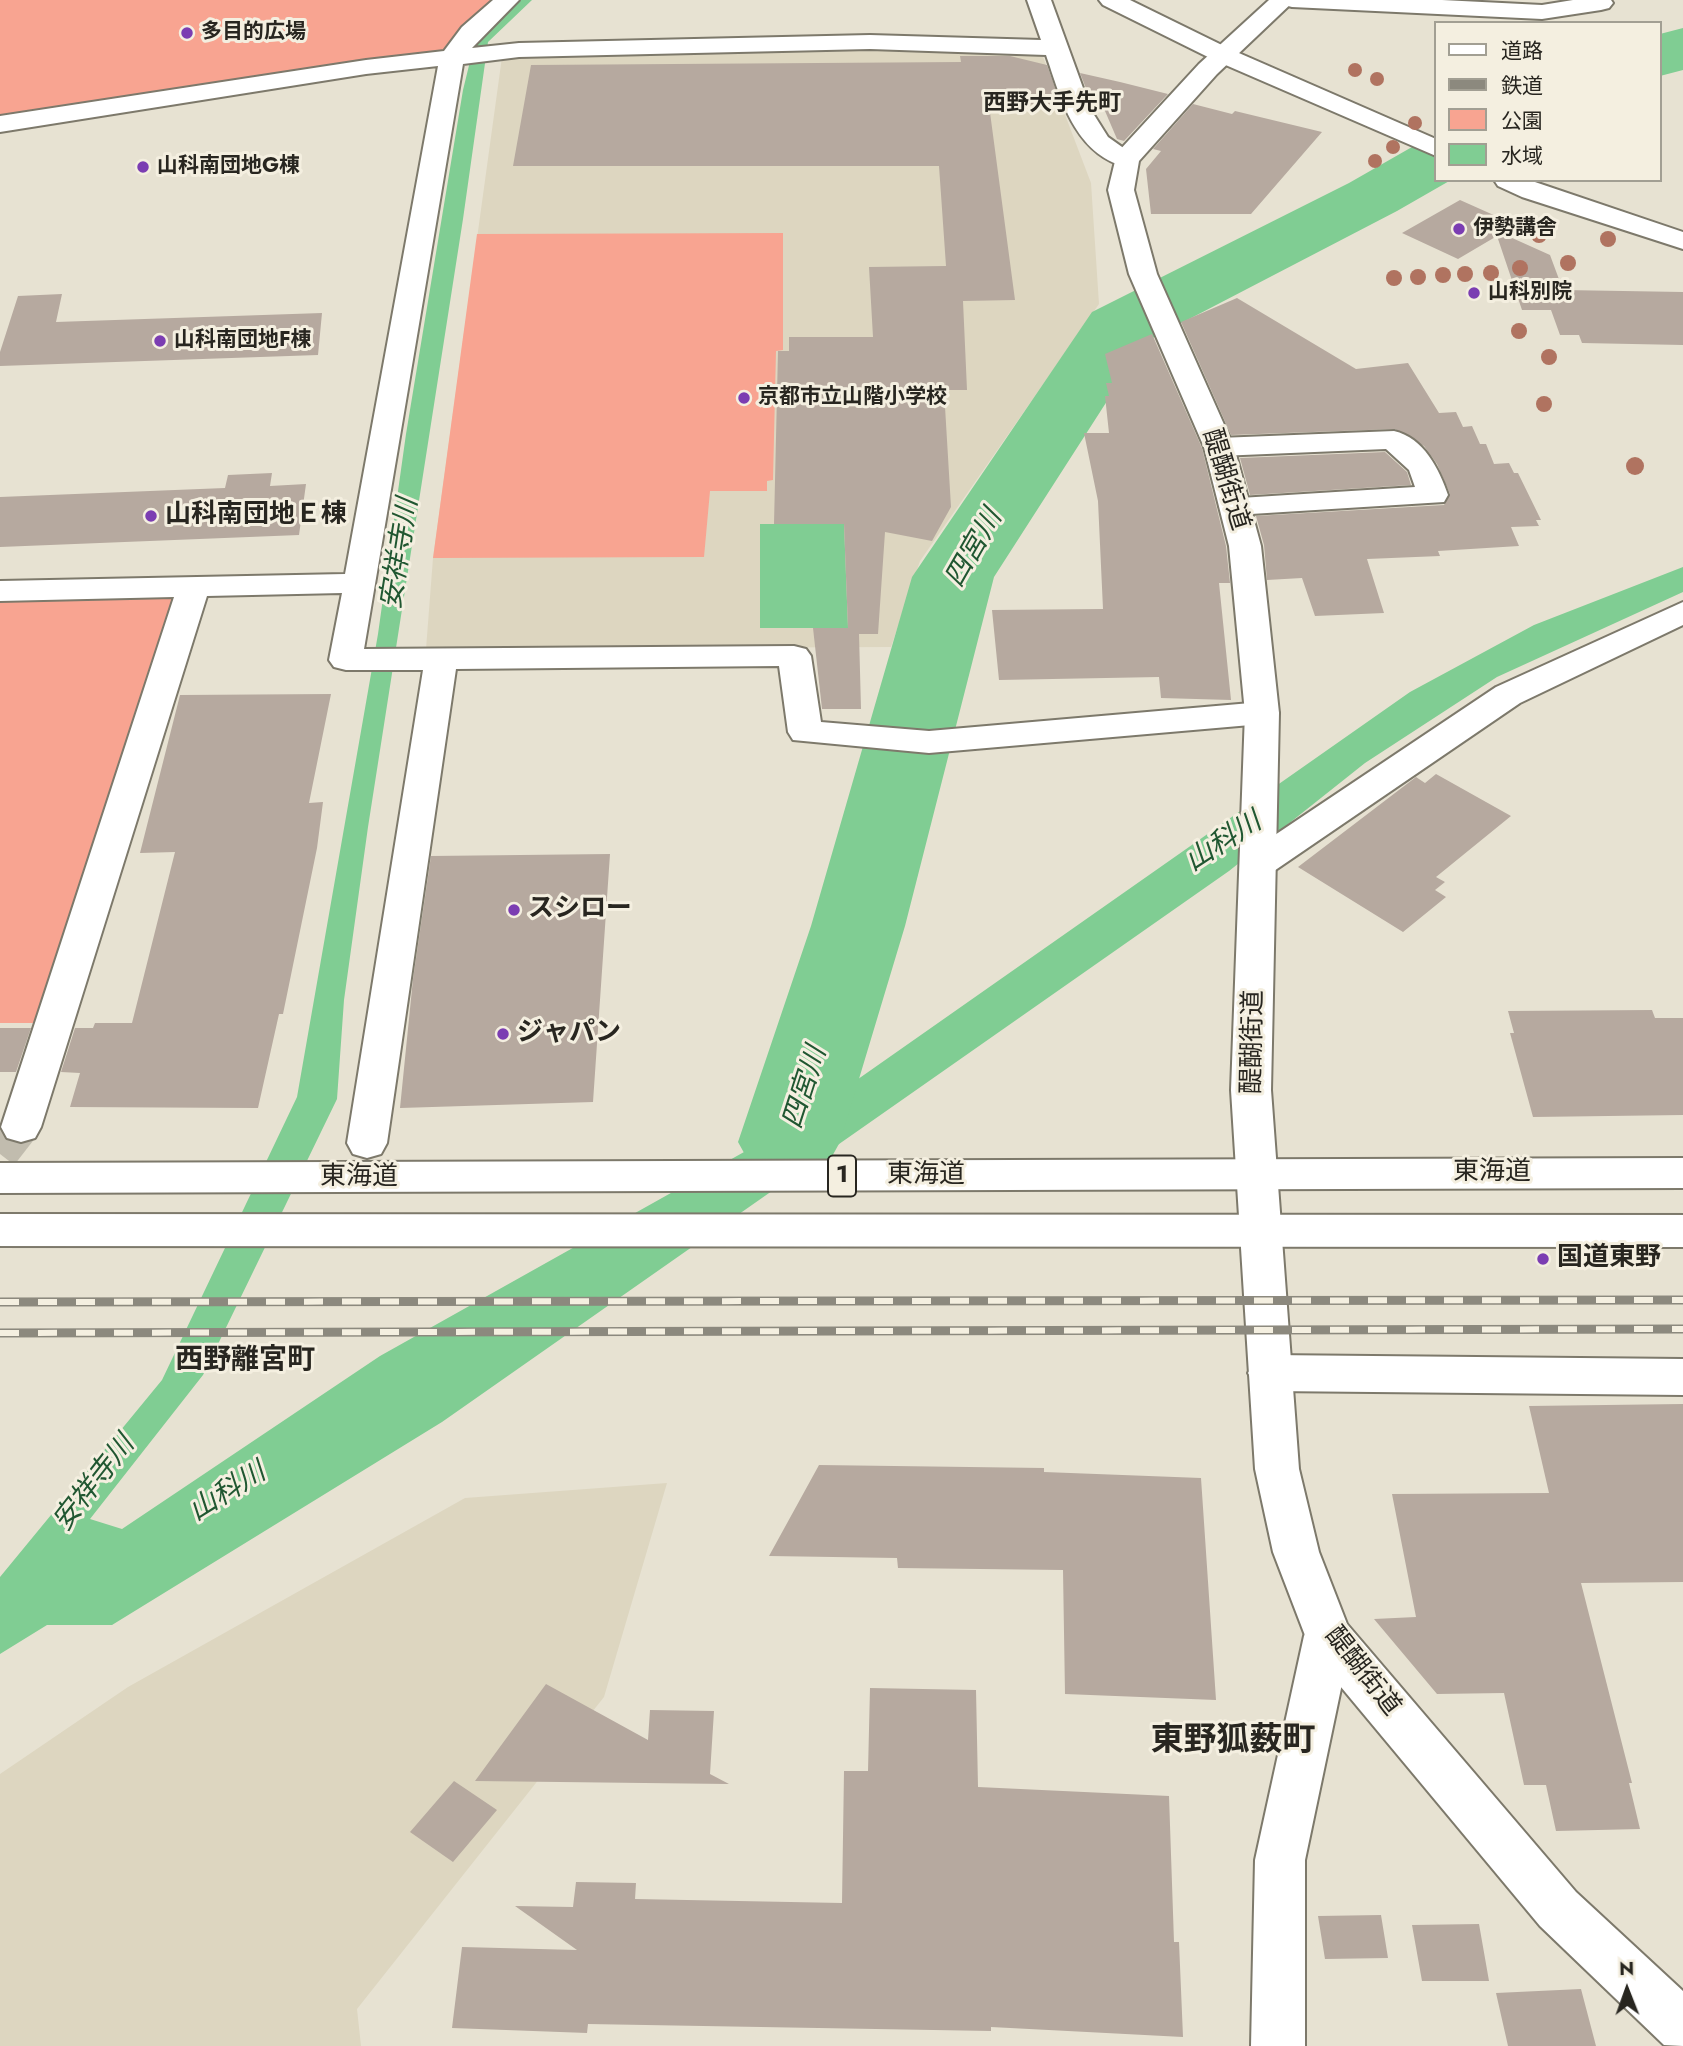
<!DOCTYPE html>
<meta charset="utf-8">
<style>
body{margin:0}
#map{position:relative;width:1683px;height:2046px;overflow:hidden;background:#e7e2d2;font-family:Jost,"Noto Sans JP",sans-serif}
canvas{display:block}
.legend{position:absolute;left:1434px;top:21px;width:228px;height:161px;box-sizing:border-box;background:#f4efe0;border:2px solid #a29f93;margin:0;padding:9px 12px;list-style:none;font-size:21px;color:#282620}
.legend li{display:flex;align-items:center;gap:14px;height:35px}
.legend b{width:35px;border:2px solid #a29f93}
.north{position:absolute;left:1592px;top:1955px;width:70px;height:70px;-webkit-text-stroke:5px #f4efe0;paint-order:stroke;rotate:359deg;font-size:19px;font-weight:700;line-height:28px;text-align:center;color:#282620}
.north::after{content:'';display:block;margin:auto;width:24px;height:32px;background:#282620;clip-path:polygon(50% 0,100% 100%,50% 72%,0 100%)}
</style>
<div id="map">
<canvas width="1683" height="2046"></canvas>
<ul class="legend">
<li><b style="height:9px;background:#fff"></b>道路</li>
<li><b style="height:9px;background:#8c897e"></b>鉄道</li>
<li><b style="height:19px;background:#f8a491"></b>公園</li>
<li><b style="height:19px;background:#80cd93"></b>水域</li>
</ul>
<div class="north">N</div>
</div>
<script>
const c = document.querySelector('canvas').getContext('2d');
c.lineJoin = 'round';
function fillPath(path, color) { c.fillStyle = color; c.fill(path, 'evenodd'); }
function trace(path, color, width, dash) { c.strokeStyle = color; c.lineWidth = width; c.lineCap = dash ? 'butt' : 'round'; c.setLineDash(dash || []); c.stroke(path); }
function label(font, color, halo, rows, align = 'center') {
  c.font = font + ' Jost,"Noto Sans JP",sans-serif'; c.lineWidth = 6; c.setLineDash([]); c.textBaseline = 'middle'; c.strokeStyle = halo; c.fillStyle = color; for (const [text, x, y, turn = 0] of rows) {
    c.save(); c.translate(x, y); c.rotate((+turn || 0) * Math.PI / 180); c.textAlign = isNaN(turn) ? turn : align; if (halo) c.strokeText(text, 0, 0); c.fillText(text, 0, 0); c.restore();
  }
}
fillPath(new Path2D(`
 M919 50 1027 53 1043 57 1091 183 1099 304 920 561 891 647 426 649 433 558 502 57 605 52Z
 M667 1483 604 1697 357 2009 361 2046H0V1774L128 1687 465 1498Z`), '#ddd6c0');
fillPath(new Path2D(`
 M0 0H510L452 57 0 125Z
 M783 233V350L776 351 773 480 767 481V491H710L704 557 433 558 477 234Z
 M174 595 47 1023H0V597Z`), '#f8a491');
fillPath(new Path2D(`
 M513 0H532L488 42 463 219 368 827 344 1000 337 1099 203 1375 90 1519 122 1529 380 1356 794 1124 1410 692 1534 625 1683 567V592L1497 677 1365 763 1229 871 442 1422 112 1625H47L0 1654V1577L162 1380 297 1097 378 634 406 434 463 90 474 45Z
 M760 524H844L848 628H760Z`), '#80cd93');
fillPath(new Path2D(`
 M1683 28V70L1660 76V34Z
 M1436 141V180H1451L1397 211 1145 342 994 577 905 926 840 1142 825 1169 789 1180 753 1169 738 1142 811 926 912 577 1092 312 1349 183 1412 147Z`), '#80cd93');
fillPath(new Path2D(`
 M960 56H1010L1047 65 1061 104 989 105 1015 300 963 301 967 390H944L951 507 932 541 885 532 878 634H859L861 709H822L813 628H848L844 524H774L778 351H789V337H873L869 267 946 266 939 166H513L531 65 961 62Z
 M1080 73 1120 82 1168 94 1124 141 1117 139 1102 104H1092Z
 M1193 104 1232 114 1235 111 1322 132 1251 214H1151L1146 169 1161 151 1153 149Z
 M1460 200 1516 225 1501 233 1550 255 1563 290 1683 292V345L1582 343 1579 335H1560L1551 310H1522L1497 236 1458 259 1402 233Z
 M62 294 56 322 322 313 318 355 0 366V352L18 296Z
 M1237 298 1356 369 1408 363 1439 413 1456 412 1463 427 1472 426 1480 444H1486L1494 464 1509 463 1514 473H1518L1541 520H1536L1539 526 1511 527 1519 546 1438 551 1440 556 1367 559 1384 613 1315 616 1302 578 1267 580 1264 545 1256 516 1444 505 1450 494 1437 464 1424 446 1395 429 1231 435 1181 322Z
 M1152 334 1202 448 1226 546 1230 583H1219L1231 700 1161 698 1159 677 999 680 992 610 1103 609 1098 501 1084 433H1109L1105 396H1109L1106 383H1112L1105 354Z
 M1385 452 1407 472 1411 485 1250 495 1240 458Z
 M272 473 270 486 306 484 299 535 0 547V497L225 488 228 475Z
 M331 694 309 803 323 802 317 848 283 1014H279L258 1108 70 1107 80 1073 61 1072 75 1028H93L95 1023H132L175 852 140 853 180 695Z
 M1436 774 1511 816 1436 877 1445 882 1435 890 1446 897 1403 932 1298 867 1416 777 1425 783Z
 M610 854 593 1102 400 1108 413 979 431 856Z
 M1652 1010 1655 1018H1683V1115L1533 1117 1510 1033H1514L1508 1011Z
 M0 1028H31L16 1072H0Z
 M1683 1404V1582L1581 1583 1632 1783H1629L1640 1829 1556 1831 1546 1785H1524L1504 1693 1437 1694 1374 1619 1416 1617 1392 1494 1549 1493 1529 1406Z
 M819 1465 1044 1468V1472L1201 1478 1216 1700 1065 1694 1063 1570 898 1568 897 1558 769 1556Z
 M546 1684 648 1740 650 1710 714 1711 710 1774 729 1784 475 1781Z
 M870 1688 976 1690 978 1787 1169 1796 1174 1942H1179L1183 2037 991 2027V2031L588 2024 587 2033 452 2028 462 1947 577 1950 515 1906 573 1907 576 1882 636 1883 635 1899 842 1903 844 1771H868Z
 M454 1781 497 1810 453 1862 410 1832Z
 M1381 1915 1388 1958 1325 1959 1318 1916Z
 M1479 1924 1489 1981H1422L1412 1925Z
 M1581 1989 1596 2046H1508L1496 1993Z`), '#b6a99f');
trace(new Path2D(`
 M0 1154 21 1127`), '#c1bcae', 36, [36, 18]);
const minor = new Path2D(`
 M493 0H519L472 48 519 43 870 35 1041 40 1027 0H1051L1091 110 1108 137 1139 159 1135 165 1126 167C1075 154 1061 99 1046 55L870 49 519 57 463 64 364 649 794 646 806 649 811 656 821 722 929 731 1262 702 1274 705 1279 713 1274 721 1262 724 929 753 793 740 788 732 779 666 456 669 387 1143 381 1154 367 1158 353 1154 347 1143 423 670H346L334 667 329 660 342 593 207 596 41 1127 35 1138 21 1142 7 1138 1 1127 174 597 0 601V581L345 574 438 66 366 74 0 132V116L366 60 444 51 462 27Z
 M1099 0H1130L1232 50 1436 139V156L1214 60 1103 5Z
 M1280 0H1442L1542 5 1573 0H1611L1613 3 1609 8 1601 10 1542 19 1292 7 1284 5Z
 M1494 180H1529L1683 232V249L1522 197 1498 186Z
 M1394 431C1424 438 1439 469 1448 495L1444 502 1235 515 1224 513 1219 506 1224 499 1415 487 1409 470 1386 449 1219 456 1208 453 1204 447 1208 441 1219 438Z
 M1683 602V625L1520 703 1271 873 1258 876 1245 873 1240 864 1245 855 1496 687Z
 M1270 1355 1683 1359V1395L1270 1391 1255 1385 1248 1373 1255 1361Z
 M1328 1615 1345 1621 1352 1636 1305 1860V2046H1251L1255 1860 1304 1636 1311 1621Z`);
const major = new Path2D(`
 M1269 0H1295L1217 74 1139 161 1134 190 1157 274 1234 447 1261 546 1279 713 1271 1090 1299 1469 1319 1552 1347 1624 1576 1892 1683 1991V2046L1664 2045 1540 1926 1311 1651 1273 1552 1255 1469 1231 1090 1245 713 1229 546 1204 447 1129 274 1108 190 1117 153 1199 64Z`);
const highway = new Path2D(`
 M1683 1158V1188L0 1193V1163Z
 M0 1214 1683 1215V1247L0 1246Z`);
trace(minor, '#7d796b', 4);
trace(major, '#7d796b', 4);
trace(highway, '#7d796b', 4);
fillPath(minor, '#fff');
fillPath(major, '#fff');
fillPath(highway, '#fff');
const rail = new Path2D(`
 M0 1302 1683 1300
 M0 1333 1683 1329`);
trace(rail, '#8c897e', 9);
trace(rail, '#f4efe0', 6, [19]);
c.fillStyle = '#b07360';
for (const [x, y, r] of [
 [1355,70,7],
 [1377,79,7],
 [1415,123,7],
 [1393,147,7],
 [1375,161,7],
 [1539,235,8],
 [1608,239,8],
 [1568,263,8],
 [1520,268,8],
 [1491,273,8],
 [1465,274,8],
 [1443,275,8],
 [1418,277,8],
 [1394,278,8],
 [1519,331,8],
 [1549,357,8],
 [1544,404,8],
 [1635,466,9]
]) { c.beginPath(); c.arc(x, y, r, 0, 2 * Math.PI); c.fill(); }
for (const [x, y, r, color] of [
 [187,33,7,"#7b3db2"],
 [143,167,7,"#7b3db2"],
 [1459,229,7,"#7b3db2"],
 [1474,293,7,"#7b3db2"],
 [160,341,7,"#7b3db2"],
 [744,398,7,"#7b3db2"],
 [151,516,7,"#7b3db2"],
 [514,910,7,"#7b3db2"],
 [503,1034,7,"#7b3db2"],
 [1543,1259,7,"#7b3db2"]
]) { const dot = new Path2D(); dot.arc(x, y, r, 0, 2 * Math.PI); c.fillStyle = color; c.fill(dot); trace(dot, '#f4efe0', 2.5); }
label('bold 21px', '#282620', '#f4efe0', [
 ["多目的広場",201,33],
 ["山科南団地G棟",157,167],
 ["伊勢講舎",1473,229],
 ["山科別院",1488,293],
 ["山科南団地F棟",174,341],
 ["京都市立山階小学校",758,398]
], 'left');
label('bold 23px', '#282620', '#f4efe0', [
 ["西野大手先町",1052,104]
]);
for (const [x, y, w] of [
 [842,1176,28]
]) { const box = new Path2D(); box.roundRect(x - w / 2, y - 20.5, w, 41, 5); c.fillStyle = '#f4efe0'; c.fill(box); trace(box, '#282620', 2); }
label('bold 24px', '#282620', null, [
 ["1",842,1176]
]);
label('26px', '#282620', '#f4efe0', [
 ["醍醐街道",1225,480,73],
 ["醍醐街道",1254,1042,-89],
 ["東海道",1492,1173],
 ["東海道",926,1176],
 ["東海道",359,1178],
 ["醍醐街道",1362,1672,52]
]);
label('bold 26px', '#282620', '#f4efe0', [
 ["山科南団地Ｅ棟",165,516],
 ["スシロー",528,910],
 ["ジャパン",517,1034],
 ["国道東野",1557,1259]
], 'left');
label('italic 28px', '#205731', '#f4efe0', [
 ["四宮川",975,549,-60],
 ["安祥寺川",401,554,-81],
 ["山科川",1224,843,-33],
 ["四宮川",806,1088,-72],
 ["安祥寺川",95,1484,-52],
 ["山科川",228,1493,-32]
]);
label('bold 28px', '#282620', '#f4efe0', [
 ["西野離宮町",245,1361]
]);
label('bold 33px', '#282620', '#f4efe0', [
 ["東野狐薮町",1233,1742]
]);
</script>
